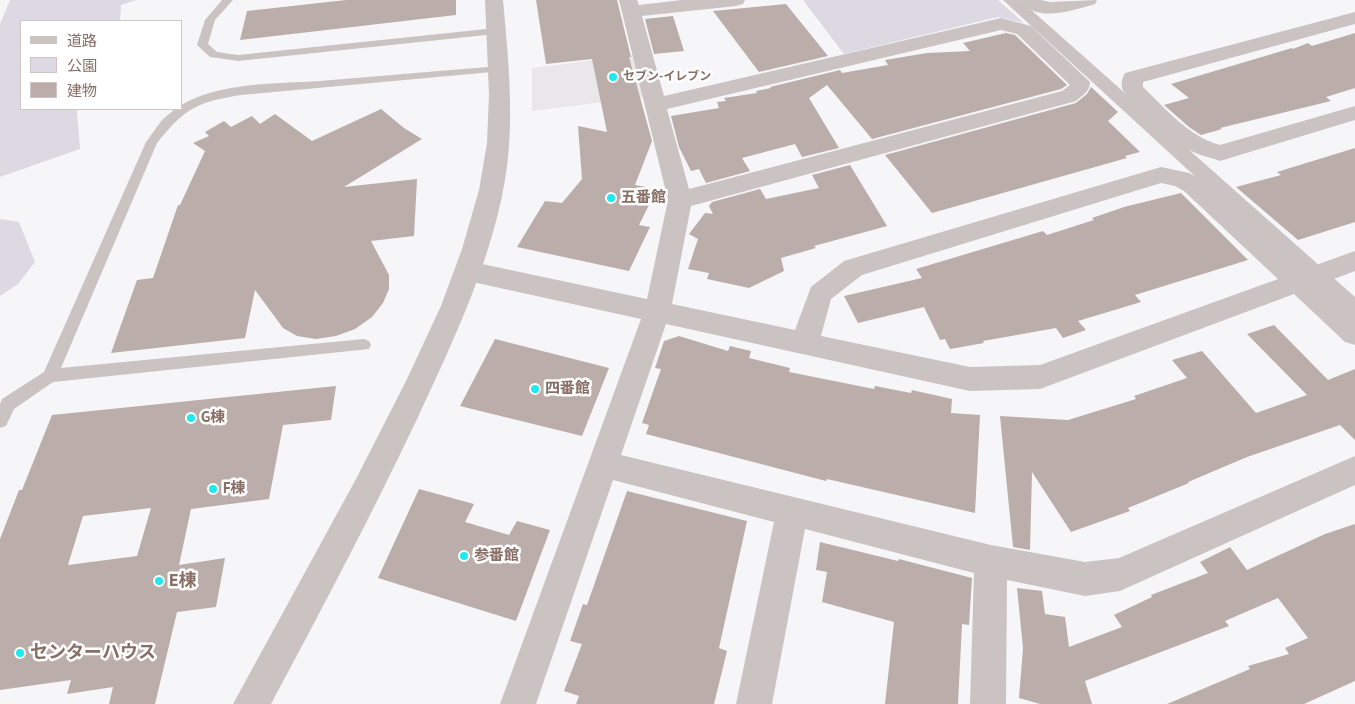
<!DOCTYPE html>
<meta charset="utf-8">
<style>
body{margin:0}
#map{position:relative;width:1355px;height:704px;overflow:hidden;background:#f6f6f9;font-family:"PT Sans","Noto Sans JP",sans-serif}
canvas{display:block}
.legend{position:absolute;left:20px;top:20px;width:162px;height:90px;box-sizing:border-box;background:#fff;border:1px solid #d0c5c2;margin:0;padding:6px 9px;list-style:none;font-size:15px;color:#896e66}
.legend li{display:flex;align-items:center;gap:10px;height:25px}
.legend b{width:25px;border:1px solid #d0c5c2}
</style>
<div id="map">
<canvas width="1355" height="704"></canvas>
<ul class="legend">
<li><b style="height:6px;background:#cac3c1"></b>道路</li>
<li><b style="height:14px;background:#ddd9e3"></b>公園</li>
<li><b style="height:14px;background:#baadaa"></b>建物</li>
</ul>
</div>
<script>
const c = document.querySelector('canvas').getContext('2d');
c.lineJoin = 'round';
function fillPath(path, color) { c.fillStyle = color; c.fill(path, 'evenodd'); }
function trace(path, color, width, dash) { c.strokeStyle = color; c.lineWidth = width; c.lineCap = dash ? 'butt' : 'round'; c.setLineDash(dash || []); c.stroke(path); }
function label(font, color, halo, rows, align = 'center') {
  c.font = font + ' "PT Sans","Noto Sans JP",sans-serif'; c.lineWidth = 5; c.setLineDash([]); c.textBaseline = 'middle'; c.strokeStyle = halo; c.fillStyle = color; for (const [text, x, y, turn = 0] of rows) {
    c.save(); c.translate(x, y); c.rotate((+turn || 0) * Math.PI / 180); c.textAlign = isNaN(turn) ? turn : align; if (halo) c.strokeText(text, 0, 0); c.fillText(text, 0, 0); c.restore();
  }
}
fillPath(new Path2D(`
 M634 55 645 97 532 111V68Z`), '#e9e7e9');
fillPath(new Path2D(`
 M10 0H136L121 5 120 21H21V109H78L77 111 80 149 0 177V24Z
 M803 0H998L1024 23 998 17 844 54Z
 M0 219 19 222 35 262 18 284 0 296Z`), '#ddd9e3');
fillPath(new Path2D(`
 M346 0H456V15L240 40 247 11Z
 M536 0H617L631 57H629L652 141 635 185 646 187 636 203 649 205 639 225 650 227 629 271 517 247 545 201 562 203 582 179 578 126 607 132 592 59 546 64Z
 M786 4 828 56 759 72 713 11Z
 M673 16 684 51 654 54 645 19Z
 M1006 33 1015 35 1067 85 1061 89 872 139 827 85 809 98 839 148 802 157 795 144 742 158 750 171 706 183 699 169 691 171 679 147 671 116 719 108 717 102 726 101 724 98 757 93 756 91 771 88 770 87 840 70 842 73 888 65 885 60 927 53 970 51 963 43Z
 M1355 33V88L1326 97 1331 101 1220 128 1222 129 1201 135 1189 127 1164 105 1189 98 1171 84 1292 48 1293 49 1308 43 1312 46Z
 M1091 87 1118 112 1108 121 1140 152 1125 156 1127 158 932 213 885 155 1076 103 1087 94Z
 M381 109 404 128 422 139 344 187 417 179 414 236 371 241 389 275V289L383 303 372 317 355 329 336 336 316 339 297 336 283 328 255 290 245 338 111 353 137 280 153 278 178 205H180L205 151 193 143 209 136 205 132 224 121 231 127 252 116 260 124 275 114 312 141Z
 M1355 148V222L1298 240 1236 187 1281 175 1277 172Z
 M850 165 887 226 814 246 816 248 781 258 784 271 749 288 707 279 709 273 688 269 698 239 689 234 705 213 713 214 709 206 712 202 760 189 766 199 819 188 812 175Z
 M1181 193 1248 260 1135 295 1141 302 1078 321 1086 330 1063 338 1056 328 983 341 984 343 950 349 945 339 940 340 924 307 858 323 844 296 922 278 916 269 1043 231 1047 235 1094 220 1092 218 1124 207Z
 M1274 325 1328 380 1355 369V440L1340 425 1247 457 1188 482 1189 483 1128 508 1130 511 1071 532 1032 472 1030 550 1013 547 1000 416 1068 420 1136 399 1134 396 1187 378 1172 360 1202 351 1256 413 1307 395 1247 334Z
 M679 336 728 351 730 346 751 351 749 358 790 368 789 372 874 389 875 386 911 393 912 390 952 399 951 413 980 415 975 513 827 479 826 481 646 434 649 425 642 423 661 369 655 368 664 341Z
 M495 339 609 368 582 436 460 406Z
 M336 386 331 420 283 425 269 499 191 509 179 565 225 558 216 607 177 612 155 704H109L113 687 67 694 71 680 0 690V539L19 490H22L52 415ZM151 508 137 556 68 565 83 516Z
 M419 489 474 504 465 522 509 535 517 521 550 530 516 621 378 578Z
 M627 491 747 521 719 648 727 651 714 704H576L579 696 564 691 582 644 570 641 583 604 587 605Z
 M1355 524V681L1304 704H1167L1250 669 1248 666 1289 654 1285 648 1308 638 1278 598 1225 621 1229 626 1085 681 1092 704H1040L1019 698 1023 648 1017 588 1042 591 1045 614 1065 617 1069 647 1122 627 1114 615 1152 597 1151 595 1208 573 1200 562 1230 547 1247 570 1325 534Z
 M820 542 898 561 899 559 972 578 969 625 962 624 958 704H885L894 622 822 602 827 572 816 570Z`), '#baadaa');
fillPath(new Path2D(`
 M222 0H233L215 20 208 44 217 52 238 55 496 28 501 31 496 34 238 61 210 57 197 45 205 20Z
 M499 66 505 69 503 71 241 95C197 102 185 108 157 143L61 368 364 339 369 341 371 345 369 349 53 382 14 409 6 426 0 428V404L2 399 44 372 146 142 162 120 175 109H181V105C221 82 275 84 320 81 379 76 439 71 499 66Z`), '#cac3c1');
fillPath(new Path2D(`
 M1003 0H1020L1355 297V319L1347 316Z`), '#cac3c1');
fillPath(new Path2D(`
 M619 0H637L639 5 682 0H745L743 4 736 6 642 16 664 96 1001 18 1031 26 1090 82C1090 91 1083 95 1076 101L691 206 672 304 795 330 811 287 844 261 1161 167 1189 173 1200 179 1302 270 1355 251V271L1318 285 1355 318V345L1345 342 1294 294 1040 389 970 391 666 324 621 455 991 545 1085 562 1119 558 1355 456V485L1120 591 1085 596 1007 580 1006 704H970L974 573 805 529 772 704H736L774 522 613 480 536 704H500L641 319 468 281 459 278 455 271 459 264 468 261 647 299 668 200ZM1001 30 1017 34 1070 85 1062 91 689 189 667 109ZM1161 183 1175 186 1184 191 1278 279 1040 365 970 367 821 336 831 299 862 275Z
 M1020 0H1041L1050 2 1097 0 1095 4C1073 10 1036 24 1020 0Z
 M1355 12V24L1143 82V87C1165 108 1189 137 1220 145L1355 106V120L1220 161C1209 157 1198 155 1187 149 1175 141 1126 100 1122 88 1121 83 1122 78 1125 73Z`), '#cac3c1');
fillPath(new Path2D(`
 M485 0H503C508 55 514 112 507 167 495 254 455 337 418 417 372 514 322 609 271 704H233L356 479 406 381 441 306 462 249 479 190 487 143 489 95Z`), '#cac3c1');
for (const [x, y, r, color] of [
 [613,77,5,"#20e9ee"],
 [611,198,5,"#20e9ee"],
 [535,389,5,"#20e9ee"],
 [191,418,5,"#20e9ee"],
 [213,489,5,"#20e9ee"],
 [464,556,5,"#20e9ee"],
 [159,581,5,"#20e9ee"],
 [20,653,5,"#20e9ee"]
]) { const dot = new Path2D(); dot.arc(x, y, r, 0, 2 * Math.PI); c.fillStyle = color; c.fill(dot); trace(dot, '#fff', 2); }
label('bold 12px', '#896e66', '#fff', [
 ["セブン-イレブン",623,77]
], 'left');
label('bold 15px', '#896e66', '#fff', [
 ["五番館",621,198],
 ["四番館",545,389],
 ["G棟",201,418],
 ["F棟",223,489],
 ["参番館",474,556]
], 'left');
label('bold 18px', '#896e66', '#fff', [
 ["E棟",169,581],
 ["センターハウス",30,653]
], 'left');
</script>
